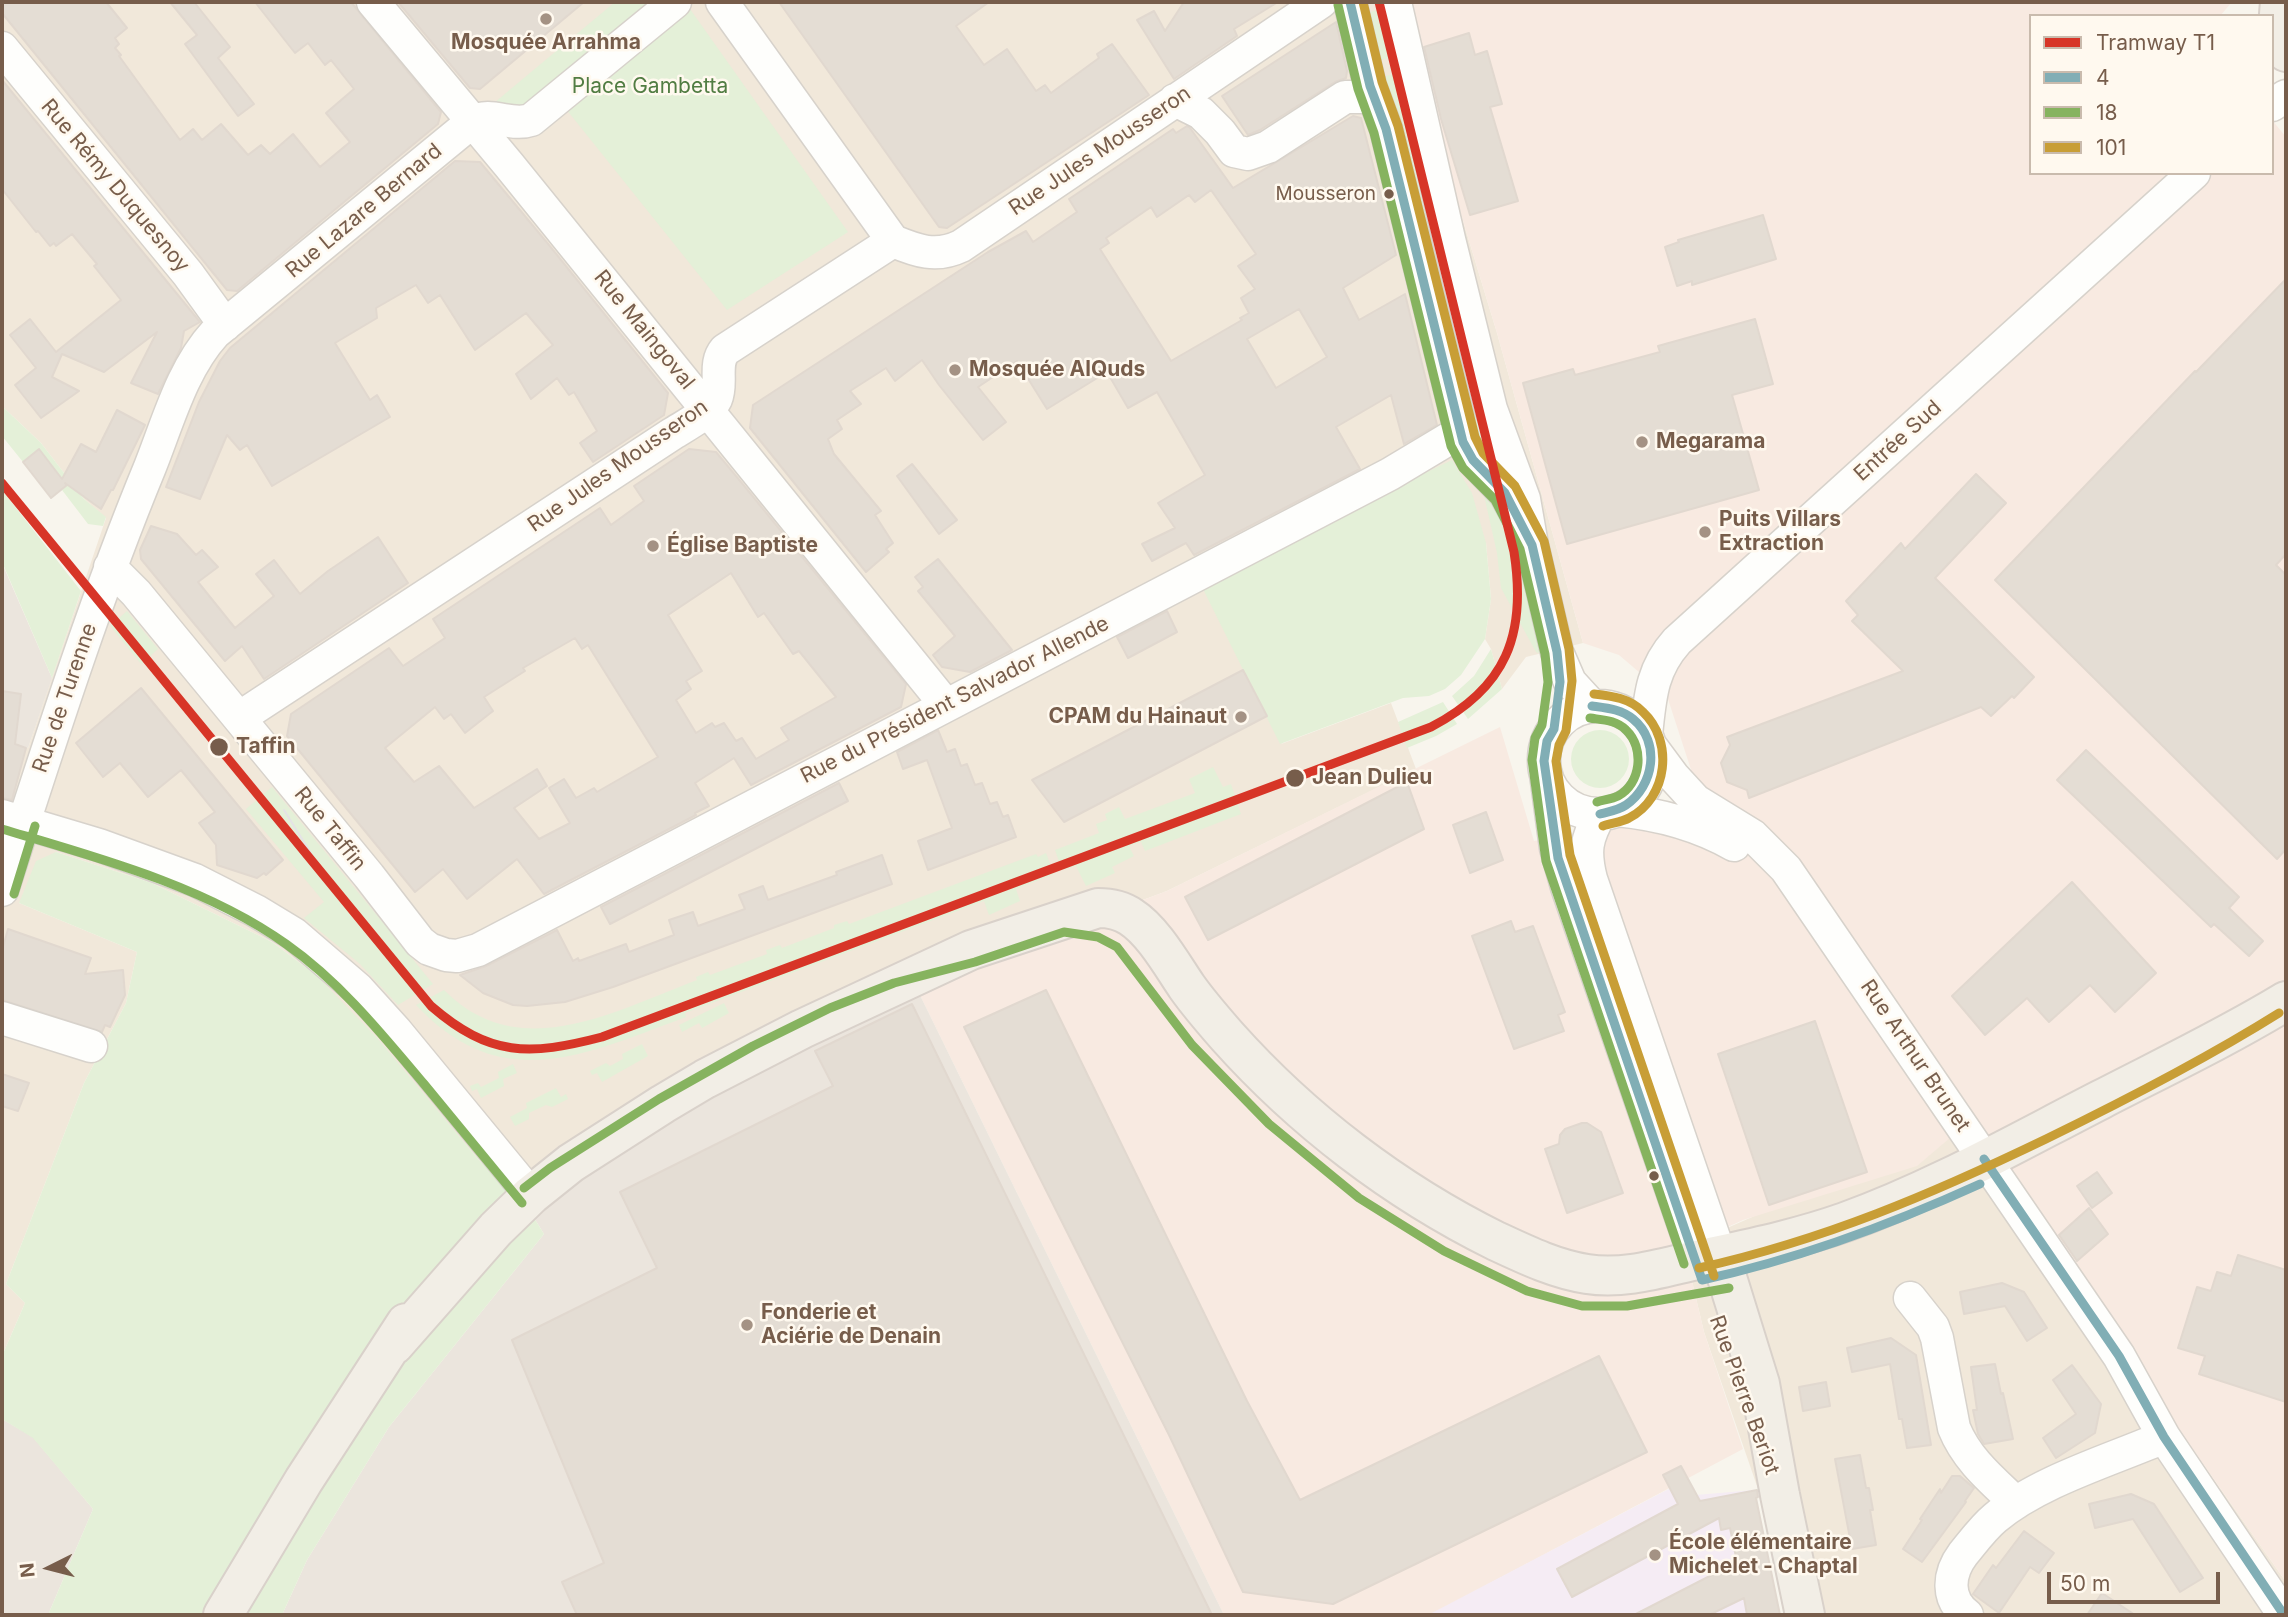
<!DOCTYPE html>
<meta charset="utf-8">
<style>
body{margin:0}
#map{position:relative;width:2288px;height:1617px;overflow:hidden;background:#f8f5ed;font-family:Inter,sans-serif}
canvas{display:block}
.frame{position:absolute;inset:0;border:4px solid #775d4b;pointer-events:none}
.legend{position:absolute;left:2029px;top:14px;width:245px;height:161px;box-sizing:border-box;background:#fff9ef;border:2px solid #c9bbad;margin:0;padding:9px 12px;list-style:none;font-size:21px;color:#775d4b}
.legend li{display:flex;align-items:center;gap:14px;height:35px}
.legend b{width:35px;border:2px solid #c9bbad}
.north{position:absolute;left:14px;top:1533px;width:70px;height:70px;-webkit-text-stroke:5px #fff9ef;paint-order:stroke;rotate:264deg;font-size:19px;font-weight:700;line-height:28px;text-align:center;color:#775d4b}
.north::after{content:'';display:block;margin:auto;width:24px;height:32px;background:#775d4b;clip-path:polygon(50% 0,100% 100%,50% 72%,0 100%)}
.scale{position:absolute;left:2047px;top:1572px;width:173px;height:32px;box-sizing:border-box;border:4px solid #775d4b;border-top:0;padding-left:9px;font-size:21px;line-height:24px;white-space:nowrap;color:#775d4b;-webkit-text-stroke:5px #fff9ef;paint-order:stroke}
</style>
<div id="map">
<canvas width="2288" height="1617"></canvas>
<div class="frame"></div>
<ul class="legend">
<li><b style="height:9px;background:#d73527"></b>Tramway T1</li>
<li><b style="height:9px;background:#81aeb5"></b>4</li>
<li><b style="height:9px;background:#86b35f"></b>18</li>
<li><b style="height:9px;background:#c89e36"></b>101</li>
</ul>
<div class="north">N</div>
<div class="scale">50 m</div>
</div>
<script>
const c = document.querySelector('canvas').getContext('2d');
c.lineJoin = 'round';
function fillPath(path, color) { c.fillStyle = color; c.fill(path, 'evenodd'); }
function trace(path, color, width, dash) { c.strokeStyle = color; c.lineWidth = width; c.lineCap = dash ? 'butt' : 'round'; c.setLineDash(dash || []); c.stroke(path); }
function label(font, color, halo, rows, align = 'center') {
  c.font = font + ' Inter,sans-serif'; c.lineWidth = 5; c.setLineDash([]); c.textBaseline = 'middle'; c.strokeStyle = halo; c.fillStyle = color; for (const [text, x, y, turn = 0] of rows) {
    c.save(); c.translate(x, y); c.rotate((+turn || 0) * Math.PI / 180); c.textAlign = isNaN(turn) ? turn : align; if (halo) c.strokeText(text, 0, 0); c.fillText(text, 0, 0); c.restore();
  }
}
fillPath(new Path2D(`
 M2 2H1402L1450 178 1497 333 1583 643 1526 657 1502 689 1491 649 1485 639 1491 599 1486 543 1281 744 1391 703 1416 769 1167 891 915 985 531 1213 479 1160 316 975 272 942 152 883 56 852 19 903 137 952 126 1003 84 1083 6 1284 25 1303 2 1356V740L28 748 106 518 84 499 41 443 2 406Z
 M1970 1121 2121 1347 2286 1582V1615H1784L1758 1489 1704 1332 1684 1247Z`), '#f1e8da');
fillPath(new Path2D(`
 M1402 2H2232L2220 16H2031V173H2272V120L2286 137V1582L2121 1347 1970 1121 1917 1166 1743 1220 1684 1247 1704 1332 1743 1449 1430 1615H1224L915 985 1167 891 1500 727 1534 841 1624 827 1675 804 1696 785 1667 696 1619 655 1583 643 1497 333 1450 178Z`), '#f8eae1');
fillPath(new Path2D(`
 M2 563 52 678 28 748 2 740Z
 M915 985 1224 1615H282L307 1560 389 1427 544 1234 531 1213 687 1099Z
 M2 1419 33 1437 93 1509 48 1615H2Z`), '#ebe5dd');
fillPath(new Path2D(`
 M1686 1480 1696 1495 1754 1490 1780 1615H1428Z`), '#f5ecf4');
fillPath(new Path2D(`
 M615 2H688L690 9 848 232 727 310 562 104 515 114 494 103Z
 M1387 8 1399 56 1377 61 1366 13Z
 M1404 72 1504 482 1480 452 1381 77Z
 M2 406 41 443 84 499 106 517 103 526 88 524 62 490 67 485 39 449 23 462 2 436Z
 M1452 460 1472 493 1486 543 1491 599 1485 639 1461 675 1445 689 1429 696 1403 698 1280 744 1201 585 1267 549Z
 M1481 482 1515 531 1546 652 1541 654 1536 652 1501 588 1497 553Z
 M2 490 81 591 52 678 2 562Z
 M127 611 158 649 141 664 110 626Z
 M1491 649 1502 689 1468 719 1452 696 1474 676Z
 M1443 702 1457 724 1436 736 1407 748 1398 722Z
 M1571 759a29 29 0 1 1 58 0a29 29 0 1 1-58 0Z
 M1213 767 1223 787 1231 784 1241 814 1145 851 1141 842 1129 846 1134 856 1112 867 1115 873 1086 886 1076 866 1062 870 1055 850 1099 833 1096 824 1107 820 1105 814 1119 807 1125 819 1195 793 1189 779Z
 M272 787 433 984 398 1005 360 964 304 918 324 902 246 809Z
 M56 852 152 883 272 942 316 975 378 1039 479 1160 531 1213 544 1234 389 1427 307 1560 282 1615H48L93 1509 33 1438 2 1419V1356L25 1303 6 1284 84 1083 126 1003 137 952 19 903 36 861Z
 M1046 853 1054 874 1016 889 1020 901 989 915 984 901 685 1013 686 1017C586 1054 502 1097 416 1005L444 990C519 1066 615 1011 697 980L696 977 708 972 710 975 767 954 766 950 780 945 782 948 834 928V925L847 921 849 924 1036 854 1038 857Z
 M724 1003 729 1013 702 1028 699 1023 682 1032 679 1025Z
 M642 1044 648 1056 602 1082 597 1073 592 1075 590 1071 606 1063 610 1066 623 1059 622 1054Z
 M513 1064 517 1073 503 1079 504 1086 481 1098 477 1089 472 1091 470 1086 478 1083 481 1087 499 1078 498 1072Z
 M556 1088 561 1097 566 1094 568 1099 552 1107 546 1105 529 1113V1119L515 1126 510 1117 527 1108 526 1103Z`), '#e4f0d8');
const building = new Path2D(`
 M2 2H106L127 28 115 38 119 44 115 48 121 55 119 56 180 140 193 129 202 140 221 124 248 155 261 145 270 154 293 134 320 167 350 142 326 113 354 89 331 60 325 65 308 43 295 53 255 2H351L441 112 438 124 237 291 227 290 2 13Z
 M170 2H194L230 47 218 58 254 104 238 116 185 44 197 35Z
 M398 2H584L480 89 470 88Z
 M779 2H989L956 26 984 65 1007 49 1036 91 1045 85 1051 93 1099 58 1097 54 1112 44 1149 95 947 228 939 227Z
 M1184 2H1278L1234 29 1237 36 1174 79 1137 20 1154 11 1165 31Z
 M1336 22 1347 71 1346 78 1335 82 1260 130 1248 135 1222 96Z
 M1469 33 1475 55 1487 51 1502 104 1490 107 1518 201 1470 215 1441 119 1424 47Z
 M2 80 200 322 184 331 181 348 158 394 131 383 157 332 104 372 62 354 52 377 79 391 41 418 15 385 36 368 10 335 30 319 56 352 121 300 94 266 97 264 72 234 56 246 54 243 50 246 38 231 36 232 2 189Z
 M1353 116 1361 118 1396 255 1343 288 1359 320 1405 294 1437 425 1404 444 1391 395 1336 427 1360 469 1194 555 1186 543 1152 561 1142 544 1175 528 1158 503 1205 475 1157 392 1128 408 1107 372 1047 409 1017 361 978 387 1006 422 983 440 939 385 922 360 895 381 886 368 850 391 861 404 837 420 842 429 828 439 834 454 881 511 875 515 893 543 886 549 889 552 866 572 750 428 753 405 988 252 1026 231 1033 242 1077 212 1069 199 1173 129 1176 133 1187 126 1190 128 1233 188ZM1211 190 1256 254 1238 266 1255 289 1241 298 1249 313 1240 318 1242 320 1171 361 1100 249 1109 243 1106 238 1151 207 1157 217 1189 195 1195 202ZM1299 309 1327 357 1276 388 1247 339Z
 M455 161 480 162 549 245 668 393 664 415 593 462 580 443 597 431 574 392 569 395 557 378 531 399 516 374 553 345 526 313 475 350 440 295 428 303 416 285 376 308 377 318 335 343 370 400 377 395 390 417 272 486 247 445 240 450 227 435 200 499 166 487 199 402 220 361 230 348Z
 M1763 215 1776 259 1692 285V281L1677 286 1665 247 1679 242 1678 240Z
 M2286 279V554L2276 565 2286 575V849L2277 859 1995 580 2195 371 2196 372Z
 M1755 319 1773 384 1732 395 1759 490 1567 544 1523 383 1573 369 1575 375 1660 352 1658 346Z
 M117 410 145 425 113 490H111L101 509 65 483 67 485 51 498 23 462 39 449 62 479 81 444 96 452Z
 M689 449 716 452 741 482 906 684 901 707 751 785 734 758 695 783 709 806 695 813 696 815 544 894 517 859 467 899 443 869 415 892 287 736 291 714 389 648 403 666 445 638 433 619 600 508 611 525 644 501 634 486ZM731 573 758 617 764 613 793 654 799 651 836 697 781 728 789 740 756 759 742 738 736 741 724 723 715 727 712 723 696 733 676 700 691 689 686 681 702 671 668 615ZM575 638 582 649 588 645 658 757 597 792 594 788 576 798 564 779 549 788 570 823 539 839 514 808 547 786 537 769 474 808 439 766 414 782 385 748 435 707 444 719 451 714 465 733 493 711 484 697 525 671 523 668Z
 M912 464 957 520 939 534 897 476Z
 M1976 474 2006 503 1935 578 2034 677 2014 698 2012 696 1991 716 1981 707 1749 798 1747 790 1727 782 1721 763 1730 745 1727 737 1903 671 1852 621 1858 615 1846 601 1901 543 1905 549Z
 M151 526 177 534 196 555 202 550 218 567 198 582 235 628 274 596 256 574 274 560 300 594 328 571 378 537 408 583 264 679 242 646 225 661 141 559 140 550Z
 M938 559 987 619 1012 650 970 672 942 667 933 655 955 636 918 591 923 587 915 577Z
 M1167 611 1177 632 1128 658 1117 637Z
 M1243 670 1267 716 1064 822 1032 780Z
 M141 688 283 860 266 875 264 873 257 878 217 865 216 845 199 823 215 812 181 770 148 797 120 763 103 777 76 743Z
 M2 691 21 694 15 744 26 748 12 800 2 798Z
 M938 730 947 752 955 749 961 766 967 764 975 785 982 783 990 804 997 802 1003 817 1008 815 1016 837 928 870 918 841 952 828 927 760 903 769 897 752Z
 M2086 750 2239 897 2229 908 2263 941 2249 956 2214 924 2211 927 2057 780Z
 M1407 782 1424 829 1208 940 1185 897Z
 M839 783 848 801 610 924 601 907Z
 M1486 812 1503 860 1470 873 1453 825Z
 M882 855 892 884 613 987 565 1002 527 1006 513 1005 483 993 460 975 486 966 557 930 573 961 578 958 579 961 626 944 629 952 674 935 669 920 693 912 698 926 745 909 739 895 763 886 768 900 837 875 836 872Z
 M2072 882 2156 973 2115 1012 2090 985 2049 1022 2027 998 1985 1035 1952 996Z
 M1511 921 1515 932 1533 926 1565 1012 1558 1015 1564 1031 1514 1049 1472 936Z
 M8 929 91 958 85 974 123 970 125 995 110 1027 105 1025 102 1032 2 1000V951Z
 M1046 990 1247 1401 1300 1500 1599 1356 1647 1452 1333 1604 1243 1592 1169 1435 964 1027Z
 M912 1004 1212 1615H577L562 1582 604 1563 512 1340 657 1268 620 1192 833 1086 815 1051Z
 M1815 1021 1867 1172 1769 1205 1718 1054Z
 M2 1074 29 1083 18 1111 2 1106Z
 M1582 1123H1587L1601 1132 1623 1193 1567 1213 1545 1149 1559 1144 1560 1135 1565 1129Z
 M2097 1172 2112 1193 2092 1208 2077 1186Z
 M2089 1208 2108 1234 2077 1261 2059 1235Z
 M2238 1255 2286 1270V1402L2199 1374 2205 1356 2178 1348 2197 1287 2211 1291 2217 1272 2231 1276Z
 M2002 1283 2024 1292 2047 1328 2027 1341 2005 1306 1964 1314 1960 1292Z
 M1891 1338 1916 1355 1931 1445 1907 1448 1902 1419H1899L1890 1364 1852 1372 1847 1348Z
 M1995 1364 2001 1394 2003 1393 2013 1439 1984 1444 1978 1434 1973 1410H1977L1971 1367Z
 M2072 1365 2101 1404 2095 1433 2056 1458 2043 1438 2076 1414 2053 1380Z
 M1826 1382 1830 1406 1803 1411 1799 1387Z
 M1860 1455 1866 1488H1869L1873 1510H1870L1876 1545 1852 1549 1835 1459Z
 M1681 1466 1700 1501 1757 1490 1758 1497 1756 1498 1780 1615H1747L1744 1598 1709 1615H1634L1737 1562 1730 1528 1721 1530 1719 1518 1572 1597 1557 1569 1678 1504 1663 1475Z
 M1952 1476H1960L1974 1488 1965 1501 1966 1502 1922 1562 1903 1549 1922 1520 1920 1519 1940 1489 1941 1493Z
 M2131 1494 2154 1504 2203 1578 2180 1592 2133 1519 2095 1528 2089 1504Z
 M2024 1531 2054 1553 2039 1573 2030 1567 1999 1613 1973 1594 1993 1565 1996 1568Z
 M2102 1593 2135 1615H2087Z`);
fillPath(building, '#e4ddd4');
trace(building, '#e1d8cf', 2);
const minor = new Path2D(`
 M373 2 509 165 945 704
 M722 2 893 241
 M1350 2 1370 86 1386 129 1463 442 1473 460 1505 493 1519 519
 M1395 2 1449 239 1491 409 1524 499 1532 545 1557 652 1570 682 1592 706
 M2 48 188 274 225 325
 M1175 100 1201 113 1220 132 1234 151 1248 154 1268 147 1345 97H1374
 M2272 105 2286 96
 M110 567 136 593 369 876 420 942 429 949 446 955 457 956 478 950 1390 474 1460 432
 M1544 760a54 54 0 1 1 108 0a54 54 0 1 1-108 0Z
 M239 718 672 434C686 425 709 414 716 399 723 383 713 364 725 350L893 241C917 251 936 258 961 246L1321 2
 M1646 735C1650 698 1651 670 1677 641L2194 173
 M1650 745 1673 776 1696 801 1753 836 1786 869 2119 1356 2164 1437 2284 1615
 M1546 774 1556 848 1567 887 1696 1260
 M1617 810C1658 814 1699 825 1734 845
 M1600 814C1586 839 1584 851 1591 879L1720 1255
 M2 816 99 845 195 880 256 911 294 934 358 989 396 1031 531 1195
 M2 890C48 748 93 605 150 467 168 422 182 369 215 333L472 122C492 111 510 127 531 120L675 2
 M2 1018 91 1046
 M1910 1298 1933 1327 1937 1338 1954 1428C1967 1460 1992 1480 2016 1503
 M1967 1615C1946 1599 1948 1574 1963 1554 1973 1542 1983 1528 1995 1518 2039 1481 2111 1460 2164 1437`);
const major = new Path2D(`
 M2280 2 2278 26 2286 52
 M1720 1255 1760 1384 1780 1495 1805 1615
 M394 1345 496 1229 531 1195 571 1163 663 1104 705 1079 802 1029 971 950 1098 908C1110 908 1121 910 1131 917 1153 931 1172 965 1187 987 1199 1004 1213 1020 1227 1036 1302 1120 1395 1191 1496 1241 1526 1255 1555 1269 1587 1274 1624 1280 1661 1268 1697 1260 1747 1249 1797 1239 1845 1222 1934 1190 2018 1142 2102 1099 2164 1067 2227 1037 2286 1001
 M223 1615 304 1480 406 1323`);
trace(minor, '#d7d2cb', 35);
trace(major, '#d9d1ca', 42);
trace(minor, '#fefefc', 32);
trace(major, '#f2eee6', 38);
trace(new Path2D(`
 M284 810 332 887`), '#e5e3e5', 2);
trace(new Path2D(`
 M1350 2 1370 86 1386 129 1463 442 1473 460 1505 493 1532 545 1557 652 1560 682 1554 729 1547 741 1544 761 1558 858 1702 1280
 M1592 706C1607 708 1621 709 1633 719 1661 742 1654 786 1626 805 1619 810 1608 812 1600 814
 M1984 1159 2119 1356 2164 1437 2284 1615
 M1702 1280C1799 1259 1890 1225 1980 1184`), '#81aeb5', 9);
trace(new Path2D(`
 M1338 5 1358 89 1374 133 1451 446 1463 468 1495 500 1520 549 1545 654 1548 682 1542 725 1535 738 1532 760 1546 861 1684 1264
 M1590 718C1603 720 1616 720 1626 730 1645 748 1641 784 1618 796 1612 799 1603 800 1597 802
 M2 829C96 857 205 886 286 944 340 982 382 1034 424 1084 456 1123 489 1163 522 1203
 M14 894 35 826
 M524 1188 550 1168 659 1099 753 1046 830 1008 894 983 975 962 1064 932 1098 937 1117 947 1192 1045 1269 1124 1359 1198 1444 1251 1527 1291 1582 1306H1627L1729 1288`), '#86b35f', 9);
trace(new Path2D(`
 M1363 2 1382 82 1398 126 1475 437 1483 453 1515 486 1544 541 1569 649 1572 681 1566 731 1559 745 1556 761 1570 855 1714 1276
 M1594 694C1612 696 1630 698 1643 712 1674 741 1668 798 1629 818 1622 822 1612 823 1603 826
 M1699 1268C1824 1240 1932 1194 2046 1139 2126 1100 2204 1060 2279 1013`), '#c89e36', 9);
trace(new Path2D(`
 M2 483 431 1006C490 1057 529 1056 602 1037L1431 727C1506 688 1527 635 1514 552L1379 2`), '#d73527', 9);
for (const [x, y, r, color] of [
 [546,19,7,"#a49284"],
 [1389,194,6,"#775d4b"],
 [955,370,7,"#a49284"],
 [1642,442,7,"#a49284"],
 [1705,532,7,"#a49284"],
 [653,546,7,"#a49284"],
 [1241,717,7,"#a49284"],
 [219,747,10,"#775d4b"],
 [1295,778,10,"#775d4b"],
 [1654,1176,6,"#775d4b"],
 [747,1325,7,"#a49284"],
 [1655,1555,7,"#a49284"]
]) { const dot = new Path2D(); dot.arc(x, y, r, 0, 2 * Math.PI); c.fillStyle = color; c.fill(dot); trace(dot, '#fff9ef', 2.5); }
label('19px', '#775d4b', '#fff9ef', [
 ["Mousseron",1376,194]
], 'right');
label('bold 21px', '#775d4b', '#fff9ef', [
 ["Mosquée Arrahma",546,43,"center"],
 ["Mosquée AlQuds",969,370],
 ["Megarama",1656,442],
 ["Puits Villars",1719,520],
 ["Extraction",1719,544],
 ["Église Baptiste",667,546],
 ["CPAM du Hainaut",1227,717,"right"],
 ["Fonderie et",761,1313],
 ["Aciérie de Denain",761,1337],
 ["École élémentaire",1669,1543],
 ["Michelet - Chaptal",1669,1567]
], 'left');
label('21px', '#527d43', '#fff9ef', [
 ["Place Gambetta",650,87]
]);
label('21px', '#775d4b', '#fff9ef', [
 ["Rue Jules Mousseron",1100,151,-34],
 ["Rue Rémy Duquesnoy",115,186,50],
 ["Rue Lazare Bernard",364,211,-40],
 ["Rue Maingoval",644,330,51],
 ["Entrée Sud",1898,441,-42],
 ["Rue Jules Mousseron",618,466,-35],
 ["Rue de Turenne",65,698,-71],
 ["Rue du Président Salvador Allende",955,700,-27],
 ["Rue Taffin",330,829,51],
 ["Rue Arthur Brunet",1915,1056,56],
 ["Rue Pierre Beriot",1744,1395,70]
]);
label('bold 21px', '#775d4b', '#fff9ef', [
 ["Taffin",236,747],
 ["Jean Dulieu",1312,778]
], 'left');
</script>
